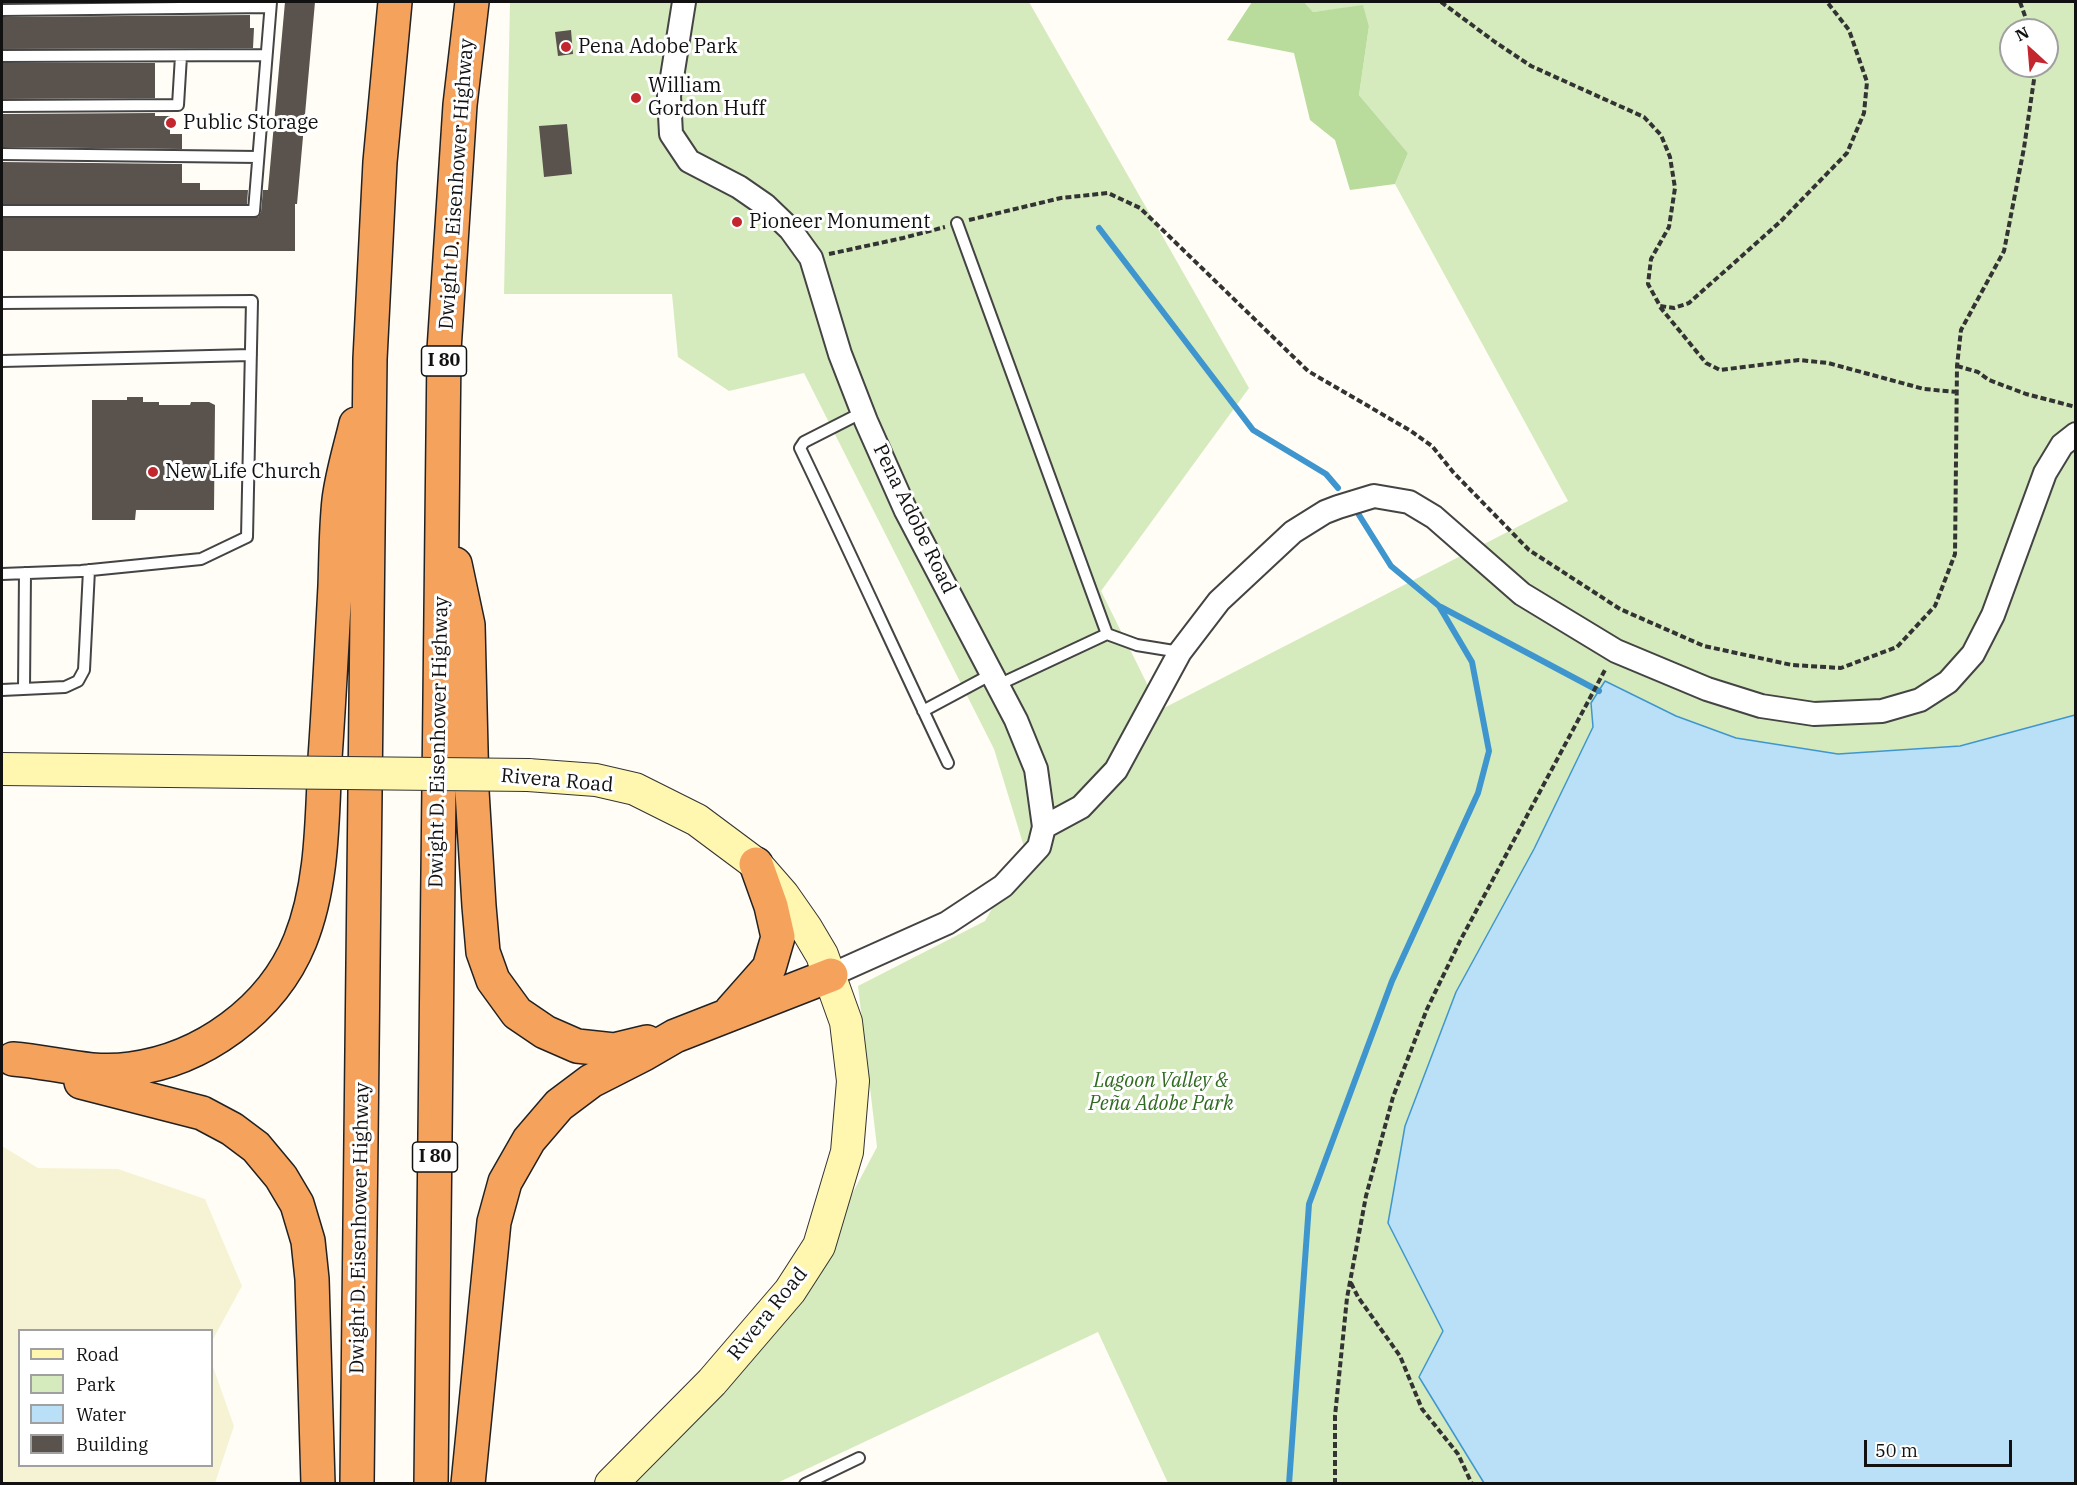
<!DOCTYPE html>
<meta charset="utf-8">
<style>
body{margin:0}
#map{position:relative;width:2077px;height:1485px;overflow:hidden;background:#fffdf5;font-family:"IBM Plex Serif",serif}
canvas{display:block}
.frame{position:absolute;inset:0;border:3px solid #111;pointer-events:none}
.legend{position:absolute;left:18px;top:1329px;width:195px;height:138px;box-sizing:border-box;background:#fff;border:2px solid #a0a0a0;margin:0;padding:8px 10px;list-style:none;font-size:18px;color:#111}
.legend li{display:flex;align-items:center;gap:12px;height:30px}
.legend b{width:30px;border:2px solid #a0a0a0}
.north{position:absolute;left:1999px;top:18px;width:60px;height:60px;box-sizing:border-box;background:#fff;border:2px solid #a0a0a0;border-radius:50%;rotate:334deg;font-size:16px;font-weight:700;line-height:24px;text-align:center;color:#111}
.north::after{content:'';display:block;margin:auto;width:21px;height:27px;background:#c4262e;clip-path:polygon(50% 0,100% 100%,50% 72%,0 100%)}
.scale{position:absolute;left:1864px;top:1440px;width:148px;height:27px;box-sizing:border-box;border:3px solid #111;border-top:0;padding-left:8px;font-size:18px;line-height:21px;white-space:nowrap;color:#111;-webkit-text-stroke:4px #fff;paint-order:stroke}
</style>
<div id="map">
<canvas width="2077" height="1485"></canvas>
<div class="frame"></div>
<ul class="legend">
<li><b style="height:8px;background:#fff6b0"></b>Road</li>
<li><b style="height:16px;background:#d5ebbd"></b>Park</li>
<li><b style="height:16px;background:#b9e0f7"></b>Water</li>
<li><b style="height:16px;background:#5a524d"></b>Building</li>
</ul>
<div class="north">N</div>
<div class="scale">50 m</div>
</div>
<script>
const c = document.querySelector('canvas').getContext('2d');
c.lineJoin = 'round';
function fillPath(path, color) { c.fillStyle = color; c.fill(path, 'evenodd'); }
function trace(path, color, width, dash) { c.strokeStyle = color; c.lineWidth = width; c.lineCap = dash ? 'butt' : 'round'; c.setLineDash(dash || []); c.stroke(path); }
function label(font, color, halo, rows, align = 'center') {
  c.font = font + ' "IBM Plex Serif",serif'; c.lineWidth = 6; c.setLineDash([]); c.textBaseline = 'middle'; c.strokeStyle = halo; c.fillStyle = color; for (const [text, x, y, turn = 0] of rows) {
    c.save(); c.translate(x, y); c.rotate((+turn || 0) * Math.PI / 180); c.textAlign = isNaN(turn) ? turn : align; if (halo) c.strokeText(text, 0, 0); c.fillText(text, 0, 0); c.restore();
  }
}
fillPath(new Path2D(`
 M2 1146 38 1168 118 1169 205 1199 242 1286 212 1341V1330H20V1466H212V1364L234 1426 215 1483H2Z`), '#f6f3d4');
fillPath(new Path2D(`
 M510 2H1029L1249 388 1101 591 1160 710 1568 501 1395 184 1408 153 1359 95 1369 26 1363 6 1313 12 1304 2H2075V715L1960 746 1838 754 1736 738 1676 716 1605 682 1591 703 1593 727 1534 849 1456 992 1405 1126 1388 1222 1443 1331 1419 1377 1484 1483H1168L1098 1332 777 1483H611L790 1311 877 1147 858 986 985 921 1025 850 994 749 804 373 729 391 678 357 672 294H504ZM2011 30H2047V66H2011Z`), '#d5ebbd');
fillPath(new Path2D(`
 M1252 2H1304L1313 12 1363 5 1369 26 1359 95 1408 153 1395 184 1350 190 1335 140 1310 120 1294 53 1227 40Z`), '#b9dc9c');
const water = new Path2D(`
 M1605 681 1676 716 1736 738 1838 754 1960 746 2075 715V1483H1484L1419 1377 1443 1331 1388 1223 1405 1126 1456 992 1534 849 1593 727 1591 703Z`);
fillPath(water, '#b9e0f7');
trace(water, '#3f96cf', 1.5);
trace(new Path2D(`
 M1099 228 1253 430 1326 474 1338 488
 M1441 607 1599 691
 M1289 1484 1309 1204 1392 981 1478 793 1489 751 1472 662 1439 606 1391 566 1359 515`), '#3f96cf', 6);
fillPath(new Path2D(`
 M285 2H315L297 204H295V251H2V218L258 217 261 212 263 190H268Z
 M250 15V28H254L253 48 2 49V17Z
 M571 30 573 54 558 56 555 32Z
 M2 63H155V98L2 99Z
 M2 114 155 113V116H170V134H182V149L2 147Z
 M567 124 572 174 544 177 539 126Z
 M2 162 182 164V183H200V190H248L247 204H2Z
 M127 397H143V402H159V405H190L191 402H209L215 405 214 510H136L135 520H92V400H127Z`), '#5a524d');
const lane = new Path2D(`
 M2 10 270 7
 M2 56 266 55
 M2 106 178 105 181 56
 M2 154 258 157
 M2 211H254L271 2
 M957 223 1107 634
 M2 303 252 301 247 537 201 559 81 571 2 574
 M2 361 251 355
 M863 412 804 442 800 448C850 552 898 658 948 763
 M998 685 1107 634 1137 645 1180 652
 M24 689 25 573
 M2 690 65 687 78 681 84 670 89 570
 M923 711 992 674
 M805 1484 859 1458`);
const street = new Path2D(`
 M684 2 669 96 671 134 689 161 739 187 765 205 790 229 811 258 840 354 866 421 906 511 1016 720 1036 769 1044 827 1039 847 1003 886 947 923 831 975
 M1044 827 1081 807 1116 770 1180 652 1219 601 1293 532 1325 512 1338 507 1374 496 1409 502 1434 517 1522 594 1616 651 1707 689 1761 706 1814 714 1882 711 1920 700 1948 682 1973 654 1993 615 2045 473 2062 445 2076 434`);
const secondary = new Path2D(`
 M2 769 252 772
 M528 775 596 780 635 789 697 820 756 864 783 895 806 928 822 955 846 1022 853 1081 847 1152 819 1246 790 1291 712 1382 611 1484`);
const highway = new Path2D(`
 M455 564 468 625 472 791 479 906 483 952 493 980 517 1013 545 1032 577 1046 614 1050 647 1042
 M731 1011 769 968 778 937 771 906 756 864
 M13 1059C53 1062 90 1075 130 1069 202 1060 272 1010 300 941 323 884 322 819 325 758 329 701 332 643 335 586 336 557 336 528 339 500 342 475 350 449 356 424
 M81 1082 202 1113 232 1129 256 1147 281 1177 297 1204 308 1241 312 1279 318 1484
 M357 1484 370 359 380 162 395 2
 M431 1484 444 350 460 105 472 2
 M468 1484 494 1222 505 1182 529 1140 559 1105 591 1081 644 1054 675 1036 831 975`);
trace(lane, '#444', 14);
trace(street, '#444', 26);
trace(secondary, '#333', 34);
trace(highway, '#222', 36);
trace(new Path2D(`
 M1441 2 1495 42 1531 66 1644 117 1661 135 1670 157 1675 188 1669 227 1651 259 1648 284 1660 306 1674 308 1689 303 1781 221 1847 153 1864 113 1867 82 1849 30 1827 2
 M2020 2 2030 30
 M969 220 1061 198 1108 193 1140 208 1308 371 1411 431 1432 446 1453 472 1529 550 1620 609 1704 646 1792 665 1841 668 1897 647 1935 606 1955 554 1957 366 1961 330 2004 251 2024 148 2036 66
 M829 254 903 238 945 227
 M1660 307 1706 363 1720 370 1799 360 1828 363 1924 389 1957 392
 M1957 366 1978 372 1989 380 2026 394 2076 407
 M1351 1283 1358 1297 1400 1356 1422 1409 1458 1454 1472 1484
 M1335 1484V1416L1347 1298 1366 1196 1393 1097 1427 1009 1460 941 1606 668`), '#333', 4, [6, 3]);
trace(lane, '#fff', 10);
trace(street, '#fff', 22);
trace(secondary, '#fff6b0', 32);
trace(highway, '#f5a25d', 33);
const secondaryBridge = new Path2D(`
 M252 772 528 775`);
trace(secondaryBridge, '#333', 34, []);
trace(secondaryBridge, '#fff6b0', 32);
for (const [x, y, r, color] of [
 [566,47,6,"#c4262e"],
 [636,98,6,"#c4262e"],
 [171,123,6,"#c4262e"],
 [737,222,6,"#c4262e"],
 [153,472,6,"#c4262e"]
]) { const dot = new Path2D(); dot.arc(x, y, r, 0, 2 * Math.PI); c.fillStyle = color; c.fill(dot); trace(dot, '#fff', 2); }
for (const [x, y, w] of [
 [444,361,45],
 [435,1157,45]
]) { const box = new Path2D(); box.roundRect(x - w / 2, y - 15, w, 30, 4.5); c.fillStyle = '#fff'; c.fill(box); trace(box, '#111', 1.5); }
label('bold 18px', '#111', null, [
 ["I 80",444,361],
 ["I 80",435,1157]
]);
label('20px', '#111', '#fff', [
 ["Pena Adobe Park",578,47],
 ["William",648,86],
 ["Gordon Huff",648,109],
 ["Public Storage",183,123],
 ["Pioneer Monument",749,222],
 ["New Life Church",165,472]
], 'left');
label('20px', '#111', '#fff', [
 ["Dwight D. Eisenhower Highway",457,184,-86],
 ["Pena Adobe Road",914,519,64],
 ["Dwight D. Eisenhower Highway",439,742,-89],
 ["Rivera Road",557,781,5],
 ["Dwight D. Eisenhower Highway",360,1228,-89],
 ["Rivera Road",768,1314,-51]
]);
label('italic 20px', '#2f6b1f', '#fff', [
 ["Lagoon Valley &",1161,1081],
 ["Peña Adobe Park",1161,1104]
]);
</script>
